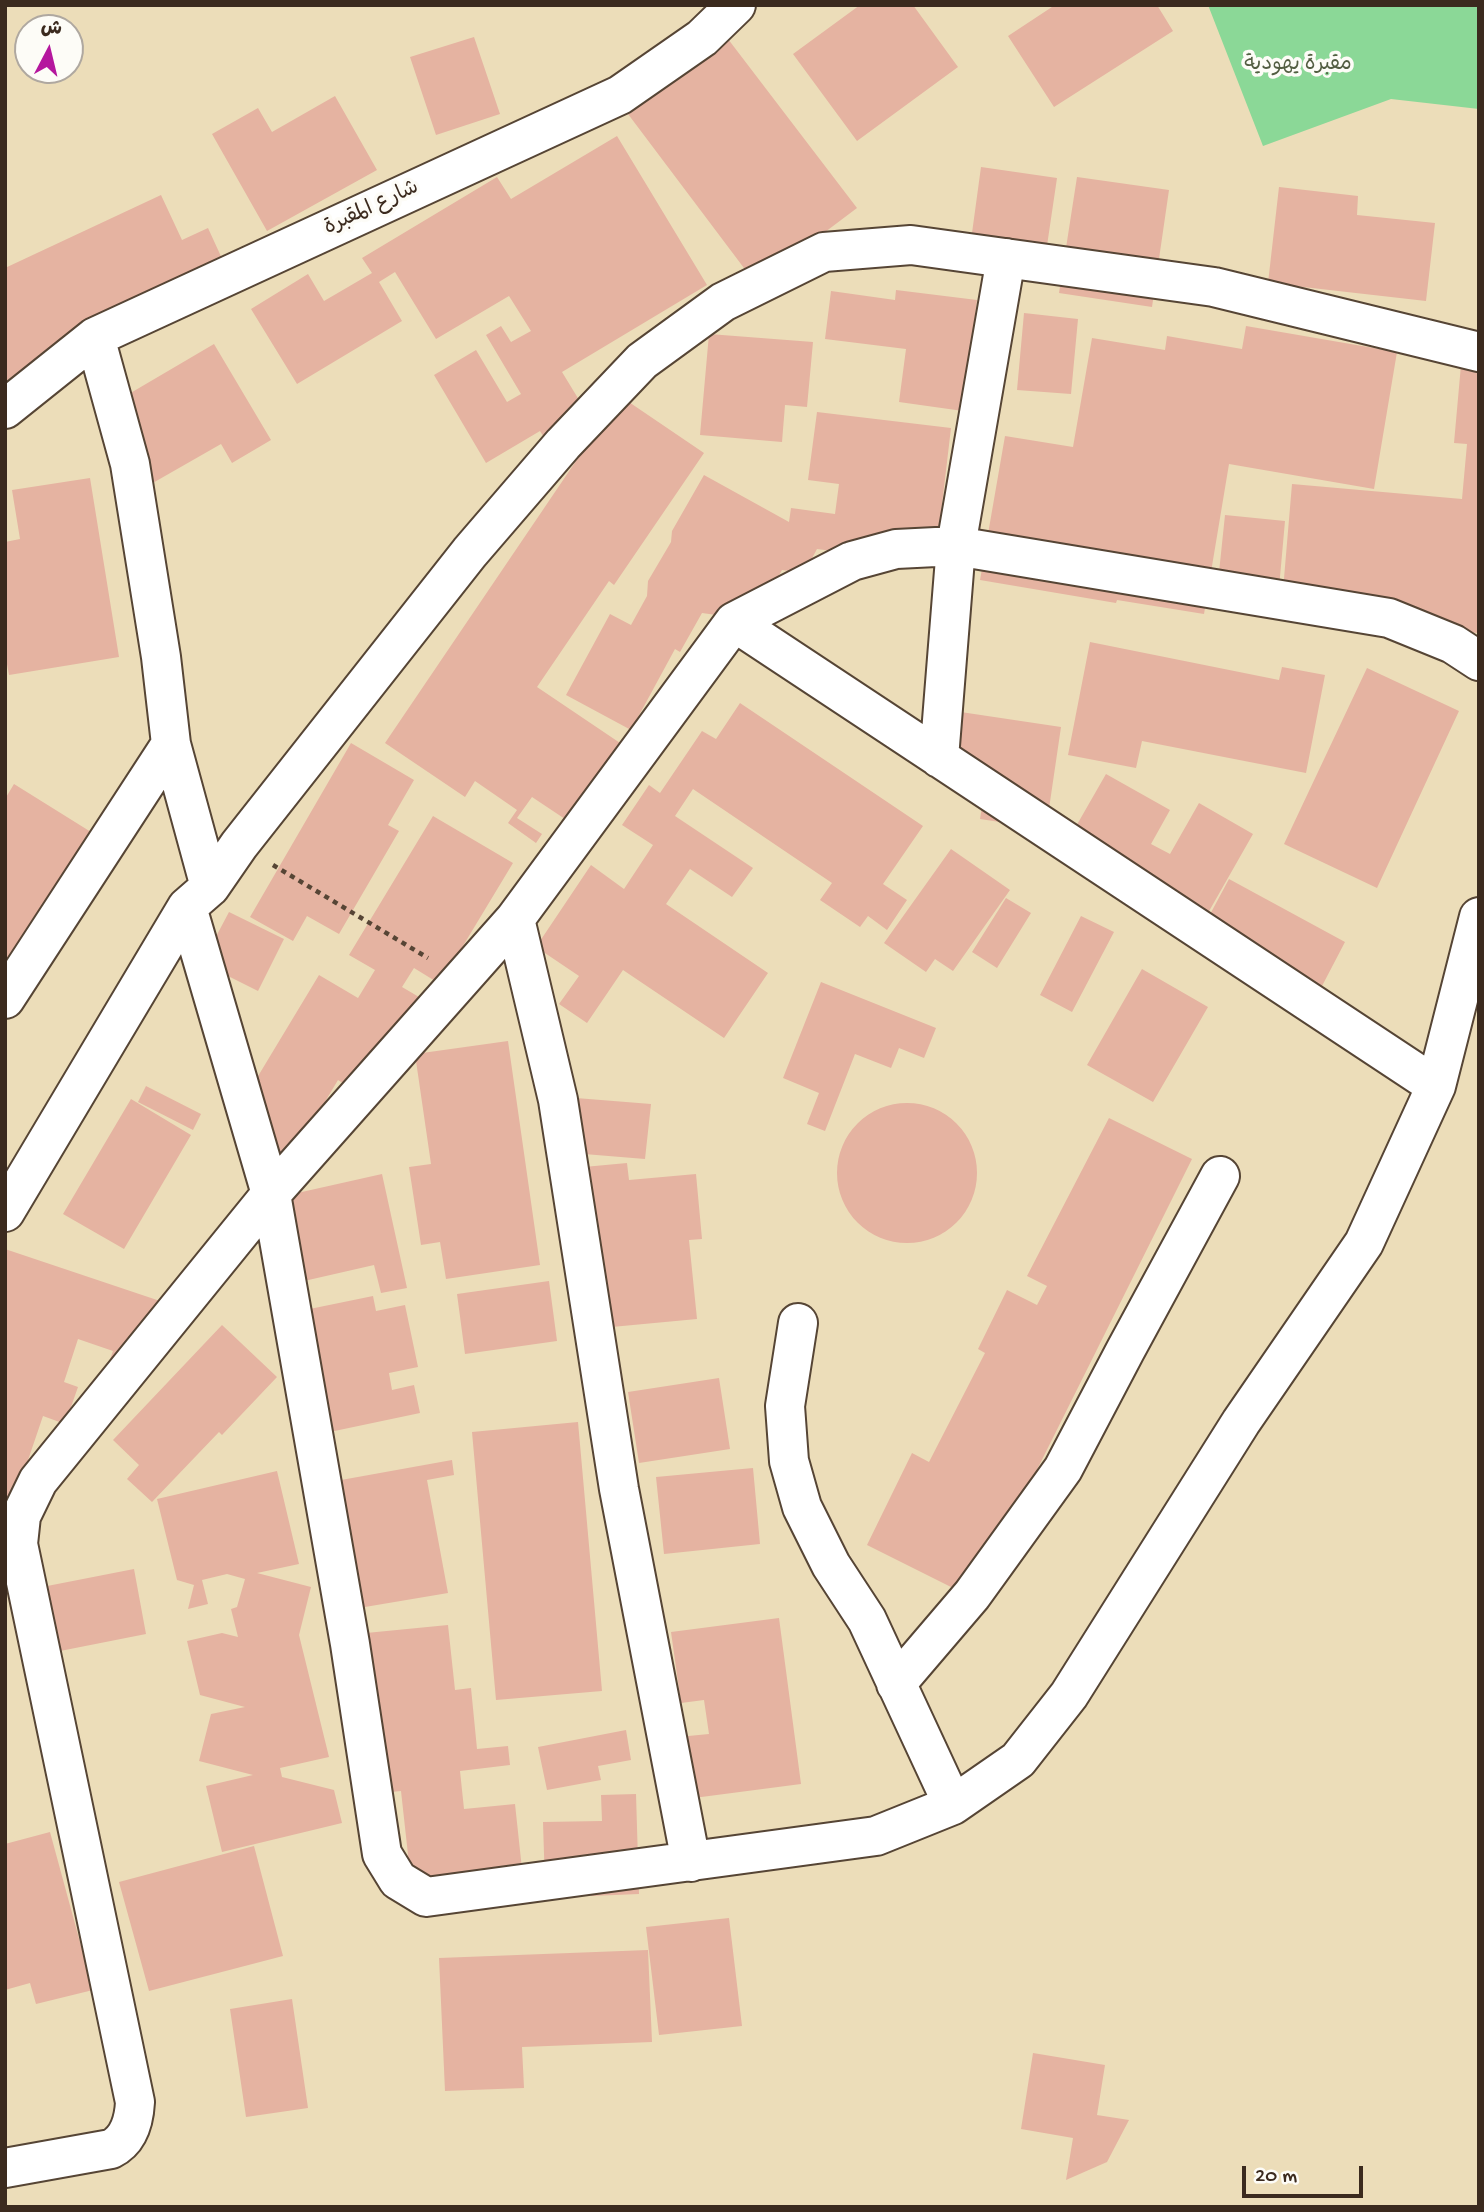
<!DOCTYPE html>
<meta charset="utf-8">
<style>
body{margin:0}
#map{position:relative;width:1484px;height:2212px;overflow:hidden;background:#ecddb9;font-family:"Gochi Hand","Playpen Sans Arabic",sans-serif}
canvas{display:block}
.frame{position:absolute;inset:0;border:7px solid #3b2a1e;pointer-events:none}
.north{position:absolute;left:14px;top:14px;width:70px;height:70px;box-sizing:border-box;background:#fdfcf7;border:2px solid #afa8a0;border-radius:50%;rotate:7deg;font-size:19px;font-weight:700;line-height:28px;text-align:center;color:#3b2a1e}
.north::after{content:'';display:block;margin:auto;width:24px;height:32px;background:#b5179e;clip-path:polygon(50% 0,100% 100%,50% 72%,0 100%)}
.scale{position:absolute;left:1242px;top:2166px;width:121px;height:32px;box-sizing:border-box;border:4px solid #3b2a1e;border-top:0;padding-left:9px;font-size:21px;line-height:24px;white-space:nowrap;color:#3b2a1e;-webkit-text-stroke:5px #fdfcf7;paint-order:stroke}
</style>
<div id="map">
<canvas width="1484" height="2212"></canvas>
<div class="frame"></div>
<div class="north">ش</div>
<div class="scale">20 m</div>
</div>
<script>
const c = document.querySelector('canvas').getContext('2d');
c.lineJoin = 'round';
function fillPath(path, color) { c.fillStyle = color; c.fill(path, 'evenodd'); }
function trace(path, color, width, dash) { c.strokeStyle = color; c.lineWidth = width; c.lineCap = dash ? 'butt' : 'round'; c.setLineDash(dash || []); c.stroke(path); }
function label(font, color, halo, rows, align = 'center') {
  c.font = font + ' "Gochi Hand","Playpen Sans Arabic",sans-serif'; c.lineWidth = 7; c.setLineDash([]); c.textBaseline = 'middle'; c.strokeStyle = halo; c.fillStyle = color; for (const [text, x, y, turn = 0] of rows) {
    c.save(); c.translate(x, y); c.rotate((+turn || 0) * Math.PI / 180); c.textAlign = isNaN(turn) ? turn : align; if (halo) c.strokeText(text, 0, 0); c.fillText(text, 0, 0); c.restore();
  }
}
fillPath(new Path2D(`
 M1208 5H1479V109L1391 99 1263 146Z`), '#8bd897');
fillPath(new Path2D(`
 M860 5H913L958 67 857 141 793 54Z
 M1055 5H1157L1173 31 1054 107 1008 36Z
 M474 37 500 114 436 135 410 57Z
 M728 39 857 208 756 284 628 114Z
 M335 96 377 170 267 231 212 134 258 108 272 132Z
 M617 136 707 285 562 372 587 413 545 439 540 431 486 463 434 375 476 350 507 402 521 394 486 335 501 326 511 342 531 331 509 296 436 339 395 272 379 282 402 321 297 384 251 309 308 274 324 301 372 273 362 258 497 177 511 199Z
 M981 167 1057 178 1044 266 969 255Z
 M1077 177 1169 190 1152 307 1059 293Z
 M1279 187 1358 196 1357 215 1435 223 1426 301 1268 283Z
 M161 195 182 240 208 228 230 276 5 381V268Z
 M896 290 977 300 963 411 899 402 906 349 825 339 831 291 895 300Z
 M1024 313 1078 319 1071 394 1017 390Z
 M1246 326 1397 352 1374 489 1229 464 1204 614 1117 600 1116 603 980 580 1005 436 1073 447 1092 338 1165 350 1167 336 1242 349Z
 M709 334 813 342 807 407 785 405 782 442 700 435Z
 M214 344 271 440 232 463 221 444 151 484 105 408Z
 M1461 365 1479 367V633L1425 629 1427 611 1354 604 1282 602 1292 484 1462 499 1467 444 1454 443Z
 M620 396 704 453 614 585 609 581 537 687 626 747 574 825 532 797 517 818 542 834 536 843 508 823 517 810 475 781 465 797 385 743Z
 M817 412 951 428 935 564 817 549 804 573 782 570 767 597 743 594 731 617 702 613 680 652 675 649 631 730 566 695 610 614 631 625 647 596 648 581 671 542 672 531 704 475 789 522 791 508 835 514 839 484 808 480Z
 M90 478 119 657 9 675 5 653V542L20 539 12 490Z
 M1225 515 1285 521 1279 588 1218 582Z
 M1090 642 1279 680 1282 667 1325 675 1306 773 1142 741 1136 768 1068 755Z
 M1367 668 1459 711 1377 888 1284 844Z
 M740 703 923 826 883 884 907 900 887 930 868 916 860 927 820 900 832 883 693 789 675 816 753 868 732 897 690 869 666 904 768 973 724 1038 623 970 587 1023 559 1004 579 976 536 947 591 865 624 889 653 845 622 825 649 785 660 793 702 731 716 739Z
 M954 711 1061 727 1046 829 980 819 985 788 943 782Z
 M351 743 414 780 388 825 399 831 339 934 307 916 293 941 250 917Z
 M1106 774 1170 810 1151 844 1170 854 1199 803 1253 834 1204 920 1063 849Z
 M14 784 91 832 5 971V799Z
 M433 816 513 863 440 984 414 968 402 987 419 997 361 1095 338 1080 283 1172 240 1106 319 975 358 998 375 970 349 955Z
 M951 849 1010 890 953 971 935 959 926 972 884 943Z
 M1229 879 1345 942 1310 1009 1193 946Z
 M1006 898 1031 913 997 968 972 952Z
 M229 912 284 939 258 991 202 963Z
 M1081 916 1114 932 1072 1012 1040 995Z
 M1142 969 1208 1007 1153 1102 1087 1065Z
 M821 982 936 1028 924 1058 899 1048 891 1068 855 1054 825 1131 807 1124 819 1093 783 1078Z
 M508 1041 540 1265 446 1279 440 1242 421 1245 409 1167 431 1164 415 1054Z
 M146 1086 201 1114 193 1130 138 1102Z
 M576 1098 651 1104 645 1159 572 1153Z
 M131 1099 191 1135 124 1249 63 1214Z
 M837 1173a70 70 0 1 1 140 0a70 70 0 1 1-140 0Z
 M1109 1118 1192 1159 973 1598 867 1545 912 1453 929 1462 985 1353 978 1349 1007 1290 1037 1305 1047 1286 1027 1276Z
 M627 1163 629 1180 696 1174 702 1239 689 1240 697 1319 601 1328 584 1167Z
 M382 1174 407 1288 381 1293 374 1265 304 1281 284 1196Z
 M5 1249 163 1302 128 1404 98 1393 113 1351 78 1339 64 1382 78 1387 65 1424 43 1416 6 1525Z
 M549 1281 557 1341 465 1354 457 1294Z
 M373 1296 376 1311 405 1305 418 1367 389 1373 392 1390 414 1385 420 1413 325 1433 300 1311Z
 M222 1325 277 1377 222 1435 219 1432 152 1502 127 1479 139 1465 113 1440Z
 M719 1378 730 1449 639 1463 628 1392Z
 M578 1422 602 1691 496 1700 472 1432Z
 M452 1460 454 1475 427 1480 448 1593 353 1609 330 1482Z
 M753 1468 760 1544 664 1554 656 1477Z
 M277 1471 299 1564 257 1573 311 1587 299 1635 329 1757 280 1768 282 1777 334 1790 342 1823 222 1852 206 1786 253 1775 199 1761 211 1714 245 1707 200 1695 187 1641 222 1633 238 1637 231 1609 237 1607 245 1579 227 1574 202 1580 208 1604 188 1609 194 1585 177 1580 157 1499Z
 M134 1569 146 1634 50 1653 37 1588Z
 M779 1618 801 1784 686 1799 678 1737 709 1734 704 1700 681 1703 671 1632Z
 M448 1625 455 1690 471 1688 477 1749 508 1746 510 1765 460 1771 464 1809 515 1804 525 1897 414 1909 401 1791 372 1794 356 1634Z
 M626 1730 631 1760 598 1766 601 1780 547 1790 538 1747Z
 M636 1794 639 1894 591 1896V1884L545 1886 543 1822 602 1821 601 1795Z
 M50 1832 93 1990 36 2004 30 1983 5 1990V1844Z
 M254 1846 283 1956 149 1991 119 1882Z
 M729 1918 742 2026 659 2035 646 1927Z
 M648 1950 652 2042 522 2047 524 2088 445 2091 439 1958Z
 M292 1999 308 2108 246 2117 230 2009Z
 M1033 2053 1105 2065 1097 2115 1129 2120 1107 2162 1066 2180 1073 2138 1021 2129Z`), '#e5b3a1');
const minor = new Path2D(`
 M95 337 130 464 161 657 171 744 210 887 187 907 271 1194 350 1644 382 1854 398 1880 426 1897 876 1836 953 1805 1018 1760 1069 1695 1241 1422 1364 1243 1436 1086 1479 917
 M5 409 95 337 620 95 702 38 736 5
 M734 622 1436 1086
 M939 758 956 546 1006 258
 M210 887 239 845 470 552 563 444 642 361 723 302 824 252 911 245 1214 287 1479 352
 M515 919 558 1100 619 1489 691 1862
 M5 999 171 744
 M5 1212 187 907
 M798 1323 785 1406 789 1461 802 1507 831 1565 867 1620 953 1805
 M896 1684 972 1595 1063 1469 1125 1351 1220 1176
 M5 2168 111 2149C129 2140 134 2121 135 2102L18 1544 21 1516 38 1481 271 1194 515 919 734 622 852 561 896 549 956 546 1389 618 1453 644 1479 661`);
trace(minor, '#564535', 42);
trace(new Path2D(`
 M273 865 428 958`), '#564535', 4.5, [5, 5]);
trace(minor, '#fff', 38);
label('21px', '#535e42', '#fdfcf7', [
 ["مقبرة يهودية",1298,66]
]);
label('21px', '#3b2a1e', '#fdfcf7', [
 ["شارع المقبرة",372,209,-25]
]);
</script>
